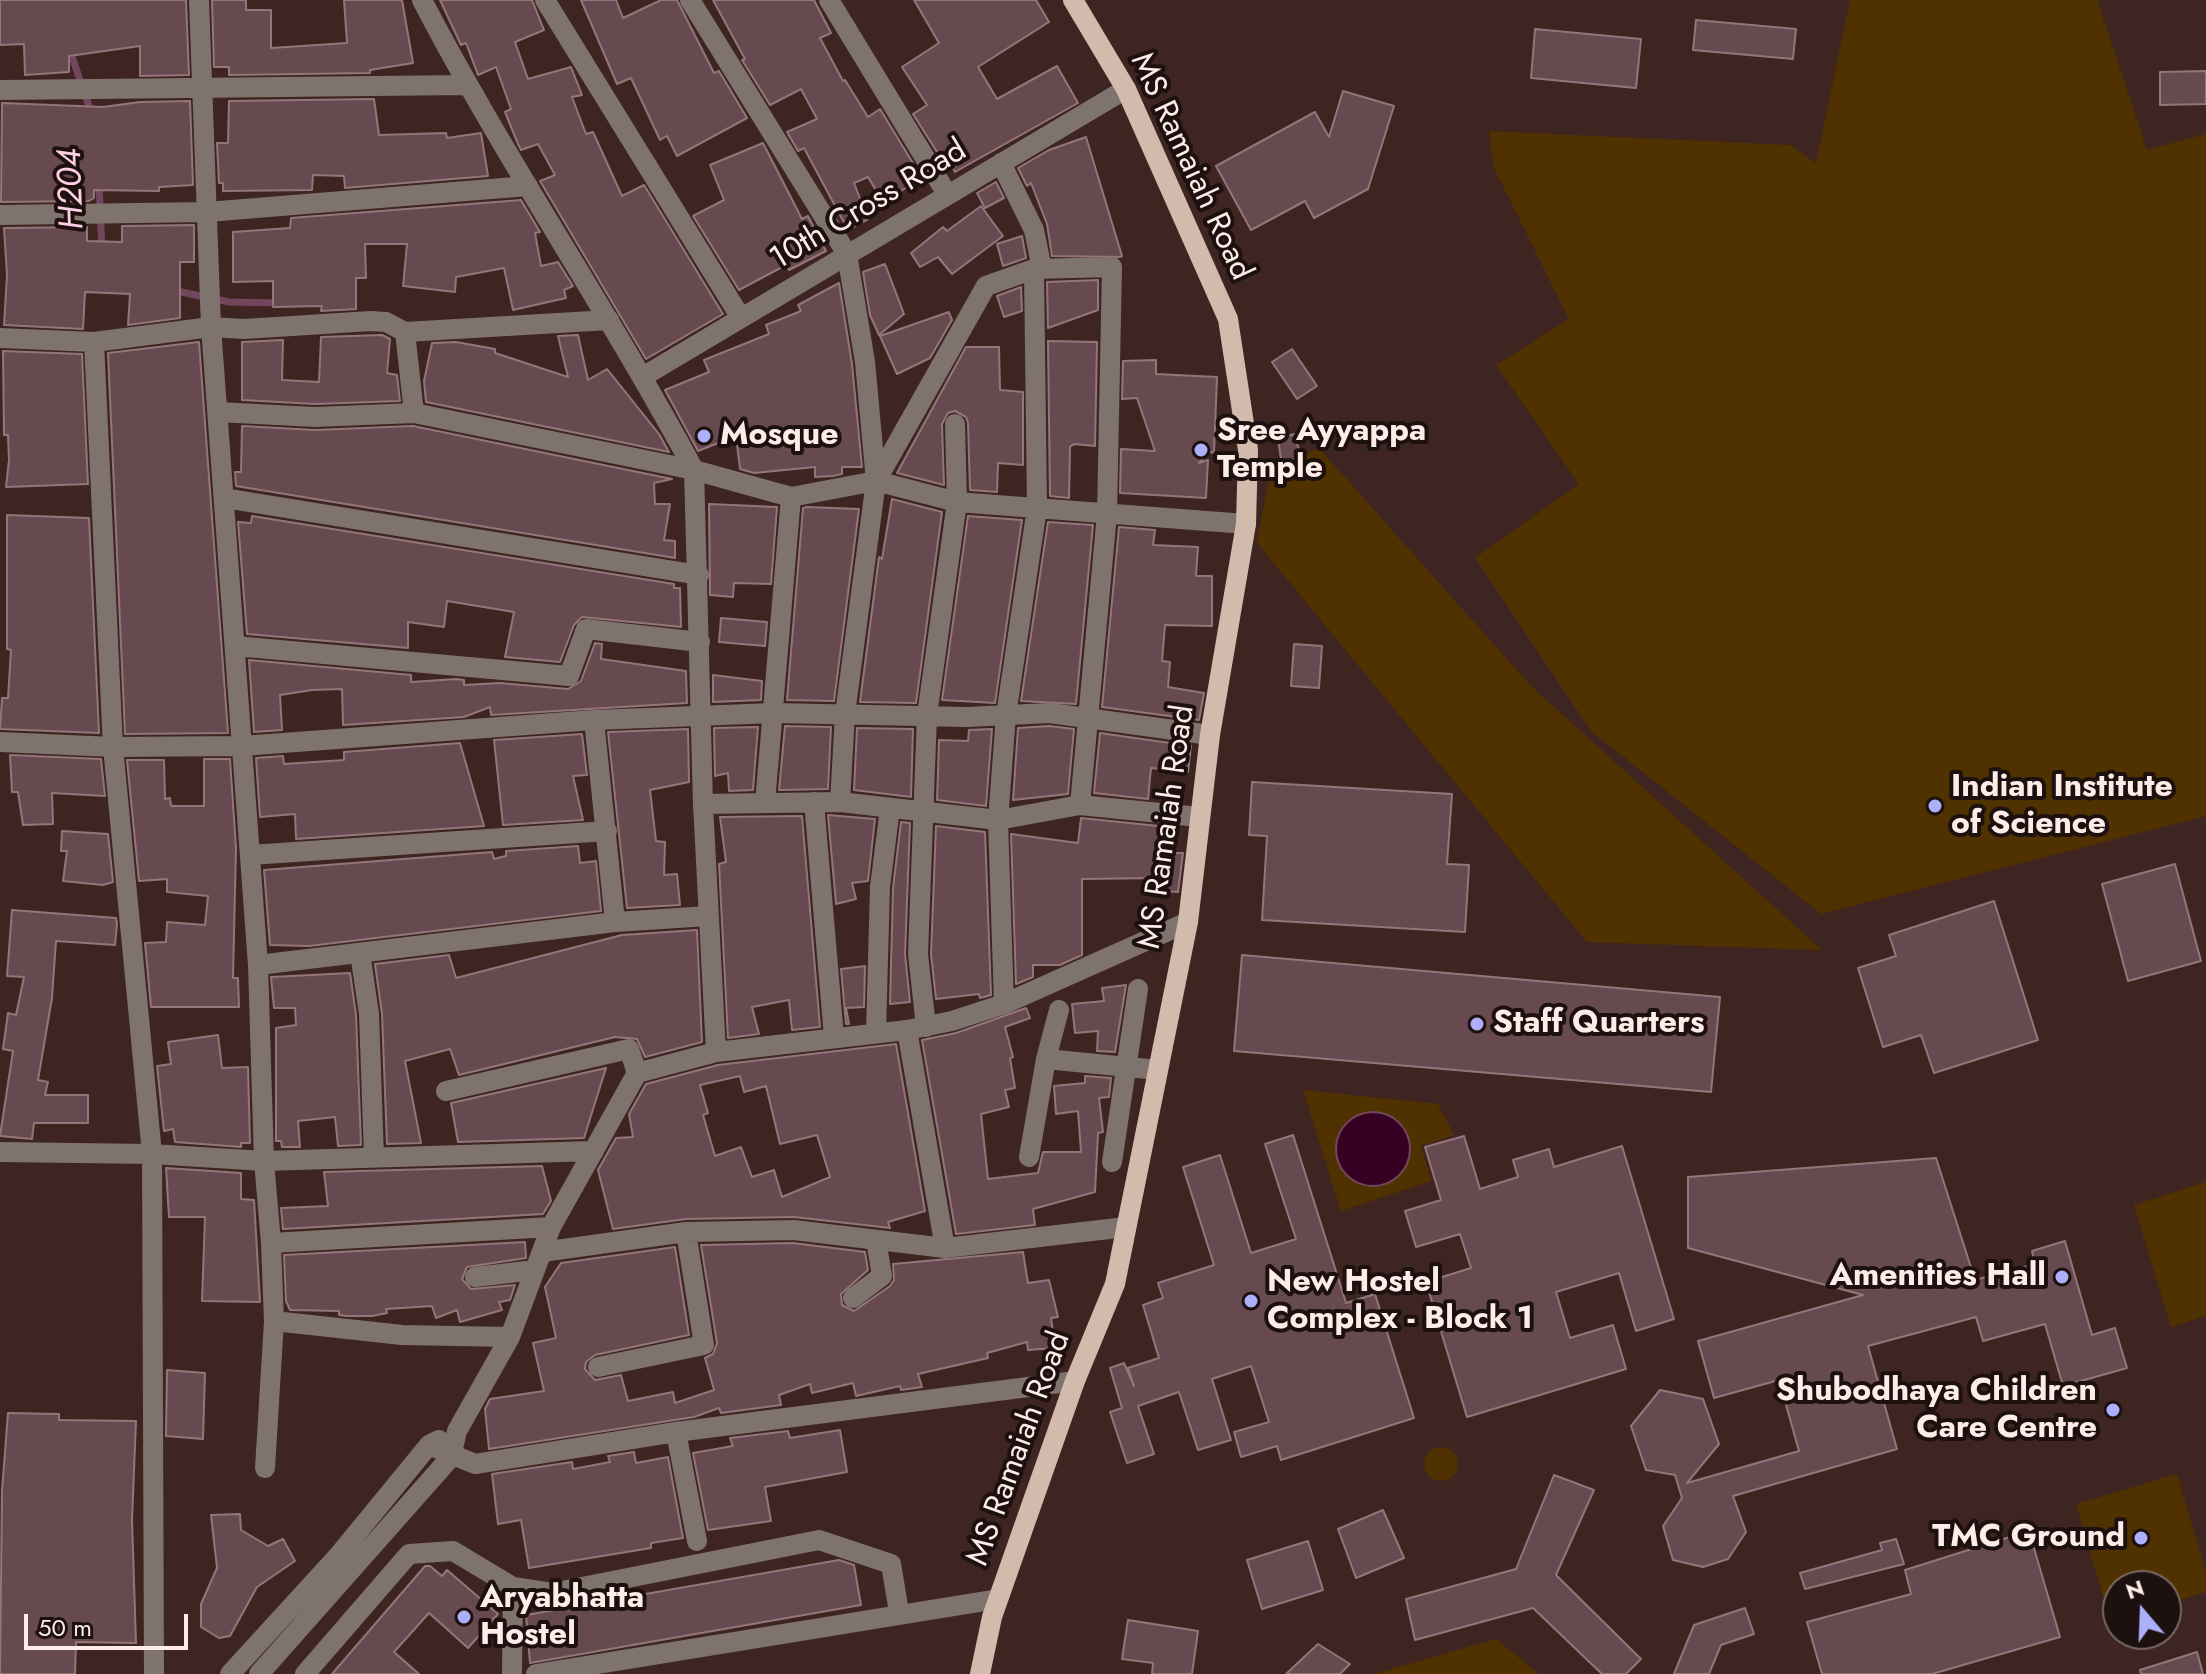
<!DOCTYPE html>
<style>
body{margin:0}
#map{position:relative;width:2206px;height:1674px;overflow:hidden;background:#3e2521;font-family:Jost,sans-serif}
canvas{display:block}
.north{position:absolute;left:2102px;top:1570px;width:80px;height:80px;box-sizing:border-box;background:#1d1110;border:2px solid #776967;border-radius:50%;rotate:341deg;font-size:22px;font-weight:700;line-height:32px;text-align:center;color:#feece9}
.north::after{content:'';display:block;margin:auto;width:28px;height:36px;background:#adaffb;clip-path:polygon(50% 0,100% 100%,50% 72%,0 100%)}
.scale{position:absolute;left:24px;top:1614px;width:164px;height:36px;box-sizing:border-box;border:4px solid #feece9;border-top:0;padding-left:10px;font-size:24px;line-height:28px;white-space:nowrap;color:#feece9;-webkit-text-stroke:6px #1d1110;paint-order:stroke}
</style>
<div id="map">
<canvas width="2206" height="1674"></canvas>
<div class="north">N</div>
<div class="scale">50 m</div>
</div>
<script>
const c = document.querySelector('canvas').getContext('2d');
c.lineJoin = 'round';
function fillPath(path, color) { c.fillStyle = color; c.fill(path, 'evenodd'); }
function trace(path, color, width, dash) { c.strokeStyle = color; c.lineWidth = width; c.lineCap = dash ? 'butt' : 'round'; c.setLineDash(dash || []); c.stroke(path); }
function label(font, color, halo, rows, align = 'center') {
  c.font = font + ' Jost,sans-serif'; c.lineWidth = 8; c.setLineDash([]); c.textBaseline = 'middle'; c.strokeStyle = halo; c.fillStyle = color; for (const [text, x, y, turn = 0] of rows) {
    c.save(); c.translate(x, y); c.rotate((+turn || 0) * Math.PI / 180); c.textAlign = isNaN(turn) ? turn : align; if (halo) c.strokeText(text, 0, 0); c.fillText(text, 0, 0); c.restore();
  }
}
fillPath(new Path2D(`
 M1850 0H2097L2147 150 2206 134V816L1821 914 1591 731 1475 558 1579 484 1496 365 1569 319 1494 168 1489 131 1790 145 1816 163Z
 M1318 447 1531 686 1822 950 1587 942 1257 543 1268 482Z
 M1303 1090 1438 1104 1454 1135 1421 1146 1431 1181 1341 1211Z
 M2206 1182V1316L2171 1327 2134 1205Z
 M1424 1464a17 17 0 1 1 34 0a17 17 0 1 1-34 0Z
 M2177 1474 2206 1573V1592L2166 1604V1586H2118V1618L2110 1620 2076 1504Z
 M1496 1639 1539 1674H1374Z`), '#503100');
const water = new Path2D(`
 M1336 1149a37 37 0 1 1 74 0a37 37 0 1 1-74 0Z`);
fillPath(water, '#360023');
trace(water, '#72475e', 2);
trace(new Path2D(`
 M69 48 91 112
 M99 183 102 251
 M172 290 229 302 283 303`), '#72475e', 7);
const building = new Path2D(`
 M0 0H186L189 75 140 76V46L69 56V72L25 75 24 44 0 45Z
 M212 0H246V10H271V48L347 43 344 0H402L413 63 370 70V73L229 75V67H214Z
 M440 0H532L544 30 515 42 528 79 571 67 582 95 572 97 586 134 593 132 622 196 644 185 723 314 646 359 540 181 555 175 538 144 521 150 518 144 505 112 511 109 496 67 478 75 466 43 461 45Z
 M581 0H616L623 18 661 0H677L714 73 719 71 747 118 677 156 667 136 660 140 631 78 617 84Z
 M713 0H814L831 33 820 38 843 81 845 80 868 117 880 109 922 178 883 202 868 177 854 183 868 219 848 230 804 148 798 151 787 132 817 119 801 89 770 105 742 60 745 59Z
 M914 0H1036L1049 22 978 67 997 99 1057 66 1078 103 955 172 948 160 944 163 913 114 927 105 902 67 939 43Z
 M1696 20 1796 29 1793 59 1693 50Z
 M1535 29 1641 39 1636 88 1531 78Z
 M2206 71V104L2160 105V72Z
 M1343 91 1394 106 1368 189 1314 218 1305 201 1251 230 1216 166 1315 112 1329 137Z
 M374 99 379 135 446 133 447 138 481 133 488 176 345 188 344 176 313 175 312 190 223 191V183H219L217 143H228L229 101Z
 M190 101 193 185 159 187V191L94 190V198L89 201 1 202 2 103 103 107 140 102Z
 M1086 137 1122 256 1120 257 1052 256 1047 224 1031 183 1027 186 1018 168 1049 150Z
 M763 143 802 219 808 216 826 251 789 270 786 265 739 290 693 216 724 200 710 165Z
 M996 182 1004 198 985 208 977 193Z
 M521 200 540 232 535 233 541 266 558 262 573 286 564 290 566 298 513 310 504 268 456 277 455 292 403 286 407 244H365L366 278H356V309L321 311 322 306 273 307V281L233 282V232L290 228 291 218Z
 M981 206 1003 236 952 274 938 257 920 267 911 253 943 227 947 231Z
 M194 225V262H180V318L128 325 130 294 85 292 83 329 4 325 7 275 4 228 87 227V241L122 242V226Z
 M1022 236 1026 258 1003 266 997 244Z
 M885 264 904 314 879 335 870 315 863 272Z
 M1098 280V310L1048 328 1047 282Z
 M839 283 852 364 862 467H842V474L833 476 815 477V467L754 473 740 469 736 436 698 451 665 390 709 372 704 360 769 334 766 325 801 311 798 305Z
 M1021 287 1022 311 1004 317 997 296Z
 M949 312 952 320 930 358 897 374 880 336Z
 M382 335 390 339 387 373 397 375 400 401 315 404 242 400V342L283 340 282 380 319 382 321 337Z
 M578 335 588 380 607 369 659 434 669 452 426 402 424 381 432 343 456 342 495 349V353L568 377 558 336Z
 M1048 341 1097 342 1095 446 1074 444 1070 447 1069 498 1050 496Z
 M199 342 228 733 125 734 108 353Z
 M966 347H999L1000 390 1023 392V465L998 463 997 492 970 490 968 423 966 417 955 411 948 413 942 424 944 485 897 473Z
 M1292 349 1317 386 1297 399 1272 362Z
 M3 351 82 354 88 484 6 487 9 460 8 435H4Z
 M1156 360V374L1217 377 1214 453 1209 452 1199 463 1208 460 1206 498 1120 493 1121 449 1155 451 1137 398 1122 399 1123 361Z
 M242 426 315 430 413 426 672 479 654 483 655 504H670L664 540 675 541V558L236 486 235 472H241Z
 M1294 434 1301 456 1282 466 1278 439Z
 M892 499 942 512 916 703 860 702 879 557 882 559Z
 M709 504 777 507 771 584 734 583 733 597 710 595Z
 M807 507 859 509 834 701 787 700 803 508Z
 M7 515 89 518 99 733 0 729 2 698H8L11 650 7 649Z
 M252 516 674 584V588H680L681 627 582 617 574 625 560 662 505 657 514 612 447 601 444 627 408 622V648L247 634 238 522 251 523Z
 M968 516 1022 520 995 703 942 700Z
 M1048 522 1093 525 1076 704 1021 701Z
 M1119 527 1155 530 1153 545 1198 547 1196 576H1212V626L1165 625 1162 661 1170 662 1168 687 1204 693 1199 720 1102 707Z
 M721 618 767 622 765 646 719 642Z
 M595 643 602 644 601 659 686 671 687 703 491 715 490 707 464 717 343 725 342 689 312 690 280 695 282 730 254 732 249 660 411 675V682L457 679 464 680V685L500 683 568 689 581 681Z
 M1294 644 1322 646 1319 688 1291 686Z
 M713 675 762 681 761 700 713 702Z
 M785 726 831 727 828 789 779 790Z
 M1049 726 1074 729 1068 794 1013 800 1018 728Z
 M758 727 753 790 729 791 728 773 715 776 714 728Z
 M857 728 913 729 911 797 854 790Z
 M688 729 689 782 650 790 656 841 665 842 664 875 677 874 680 905 627 908 608 732Z
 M992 729 986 806 937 800 939 740 968 741 969 730Z
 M1100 733 1191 746 1188 772 1151 768 1148 799 1094 793Z
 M582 734 587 775 573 776 583 820 503 825 494 740Z
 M460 743 484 826 296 839 295 814 260 817 256 758 283 756 284 764 344 760V752Z
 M10 755 101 759 105 796 52 793 53 824 23 825 18 792H12Z
 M204 759H230L236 848 233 978H238L239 1007H151L145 943 166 942 167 922 205 925 208 896 167 892V879L139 881 127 760H164L165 799 170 798 171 806H204Z
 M1252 782 1452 794 1447 864 1469 865 1465 932 1262 920 1267 836 1249 835Z
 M828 815 875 819 868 881 852 883 856 899 836 904Z
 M802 816 820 1027 792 1030 789 1000 752 1007 759 1034 728 1038 719 864 726 862 720 817Z
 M1081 818 1168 827 1165 853H1183L1178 892 1161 891 1162 878 1082 879V955L1060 965H1033V977L1016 984 1011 834 1078 843Z
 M901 822 910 823 905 954 910 1002 890 1004 893 888Z
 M936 826 985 832 991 995 980 998 979 994 936 999 931 954Z
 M62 831 108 834 113 882 103 885 63 881 67 851H61Z
 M578 846 580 863 596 861 601 911 309 946 270 945 264 870 492 852 494 859 506 856V851Z
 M2175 864 2201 961 2128 981 2102 884Z
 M1994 901 2038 1040 1934 1073 1921 1035 1883 1047 1858 968 1896 956 1889 935Z
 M12 910 116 918 117 924 115 945 56 941 52 998 38 1080 48 1082 45 1095H88V1123H34L32 1139 0 1136 13 1051 3 1049 8 1013 16 1015 24 977 7 976Z
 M697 930 702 1042 645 1057 637 1039 615 1037 459 1075 450 1049 405 1061 421 1143 387 1144 382 1014 375 964 449 955 456 978 622 935Z
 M1242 955 1720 997 1711 1092 1234 1051Z
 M865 966 864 1007 846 1008 849 1024H846L841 969Z
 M350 973 356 1015 361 1145 338 1146 335 1117 298 1121 300 1147H282L281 1141H276V1028L296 1025 295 1008H274L271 977Z
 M1126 985 1115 1052 1097 1051 1098 1031 1075 1033 1072 1004 1104 1001 1102 988Z
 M1026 1008 1030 1018 1005 1027 1013 1057 1010 1058 1015 1088 1005 1090 1009 1107 981 1114 988 1179 1038 1173 1043 1152H1081L1078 1111 1056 1114 1054 1086 1085 1083V1076L1111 1078 1109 1097 1099 1098 1103 1132 1098 1133 1095 1192 1033 1209 1035 1225 956 1234 922 1040 956 1033Z
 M218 1035 222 1068 248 1067 250 1143H241V1147L175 1142 173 1129 164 1131 157 1066 171 1064 168 1042Z
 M896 1044 925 1211 888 1222 890 1228 794 1217 686 1219 613 1229 598 1170 616 1138 633 1137 629 1114 646 1084 718 1065ZM740 1076 744 1092 766 1086 780 1144 817 1135 830 1177 782 1197 774 1170 752 1177 741 1147 715 1156 703 1115 708 1113 700 1085Z
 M606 1068 584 1138 458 1142 451 1103Z
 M1293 1135 1346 1303 1375 1294 1414 1418 1281 1460 1277 1446 1241 1457 1234 1432 1269 1422 1251 1366 1212 1379 1231 1440 1198 1450 1179 1392 1138 1406 1154 1454 1127 1463 1110 1412 1122 1408 1110 1368 1124 1363 1134 1386 1128 1368 1159 1358 1143 1305 1163 1298 1158 1283 1214 1265 1183 1167 1220 1155 1251 1253 1296 1239 1265 1144Z
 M1464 1136 1480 1189 1518 1177 1513 1160 1549 1149 1554 1167 1622 1146 1674 1319 1636 1331 1619 1273 1556 1292 1570 1338 1613 1325 1626 1369 1467 1417 1426 1282 1471 1268 1460 1234 1416 1247 1405 1211 1441 1200 1425 1147Z
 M1936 1158 1975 1280 2035 1264 2032 1251 2065 1241 2092 1335 2115 1328 2127 1368 2063 1386 2045 1324 1983 1341 1976 1317 1868 1346 1897 1449 1733 1496 1746 1532 1728 1559 1703 1567 1673 1560 1663 1526 1682 1498 1675 1475 1646 1470 1631 1426 1660 1390 1703 1399 1719 1444 1687 1483 1799 1451 1779 1380 1714 1398 1698 1341 1863 1295 1688 1248V1177Z
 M542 1166 551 1201 543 1214 283 1229 281 1208 328 1206 324 1172Z
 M166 1168 241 1173V1199L254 1200 260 1302 202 1301 205 1217H169Z
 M525 1242 526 1258 467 1267 462 1279 471 1289 515 1285 510 1300 499 1302 502 1310 460 1322 457 1310 436 1318 432 1306 386 1309 387 1313 372 1316H347L339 1315V1311L290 1310 286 1301 284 1255Z
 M793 1243 865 1252 868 1270 841 1294 842 1305 854 1311 890 1286 894 1280 893 1264 1023 1252 1028 1283 1049 1280 1058 1317 1051 1318 1055 1348 1028 1350 1027 1342 987 1353 988 1358 918 1374 922 1387 901 1390 900 1386 856 1396 853 1383 812 1393 810 1384 779 1395 781 1405 721 1413 719 1408 694 1417 489 1449 485 1409 490 1399 544 1391 533 1343 556 1338 545 1287 561 1263 675 1247 689 1335 595 1355 586 1362 585 1369 595 1380 621 1375 628 1401 673 1392 675 1403 714 1390 705 1358 713 1354 717 1343 701 1245Z
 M167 1370 205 1373 203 1439 166 1436Z
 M8 1413 59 1414V1420L136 1421 132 1520 136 1643 76 1642 75 1674H0L2 1491Z
 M840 1430 847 1472 765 1487 771 1521 708 1530 693 1453 733 1446 730 1438 788 1431 790 1438Z
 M634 1452 636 1463 668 1457 683 1538 651 1543V1548L529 1568 521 1520 498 1524 492 1474 572 1462 573 1469 610 1462 608 1456Z
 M1554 1475 1594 1490 1556 1575 1641 1659 1626 1674H1602L1533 1608 1415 1640 1406 1599 1516 1569Z
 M1383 1510 1404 1558 1356 1578 1338 1529Z
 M240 1514 241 1530 268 1546 283 1539 295 1561 257 1587 230 1636 219 1638 201 1627V1604L217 1568 211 1515Z
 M2029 1531 2060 1637 1932 1674H1822L1807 1622 1911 1594 1905 1570Z
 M1896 1539 1904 1564 1805 1589 1800 1573 1882 1550 1880 1543Z
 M1308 1541 1323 1590 1262 1609 1247 1560Z
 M839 1560 854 1565 861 1605 530 1663 526 1615Z
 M425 1566H430L442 1576 447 1570 498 1614 468 1648 429 1613 394 1652 419 1674H332Z
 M1745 1608 1754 1634 1721 1645 1709 1674H1674L1694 1625Z
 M1128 1620 1198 1631 1192 1674H1152L1153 1663 1122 1659Z
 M1318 1644 1350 1664 1340 1674H1286Z
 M2197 1652 2203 1674H2141L2140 1670Z`);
fillPath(building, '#674a4f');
trace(building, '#94767a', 2);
trace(new Path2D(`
 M199 0 211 327 258 965 264 1161 271 1243 274 1321 265 1468
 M422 0C506 161 608 310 694 470L791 497 876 481 957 502 1246 524
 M545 0 741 318
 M690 0 847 254 865 362 876 481 845 714 840 802
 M829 0 947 194
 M0 90 466 85
 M1001 163 1034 230 1042 269
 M0 215 207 212 528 186
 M0 338 94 342 211 327 244 329 371 321 386 322 405 332
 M94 342 113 747 152 1154 154 1674
 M644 376 1126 89
 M218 412 315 417 414 413 694 470 703 804 716 1052
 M414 413 405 332 609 320
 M876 481 986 286 1034 269 1112 267 1107 514 1080 805
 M224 498 699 575
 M235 646 569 676 586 629 700 642
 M594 720 615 922
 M0 742 113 747 242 746 594 720 774 713 967 717 1050 713 1210 735
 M814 802 834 1037
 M765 803 791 497
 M703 804 840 802 998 820 1080 805 1199 817
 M250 855 607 831
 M360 953 369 1014 374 1157
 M258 965 615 922 708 916
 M1004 1004 998 820 1006 715 1037 508 1034 269
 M926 1027 918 954 927 715 957 502 955 424
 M907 1030 945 1248 1126 1227
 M876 1032 880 887 890 808
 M1046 1059 1059 1010
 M446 1091 629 1049 637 1073
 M0 1152 152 1154 264 1161 594 1151
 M1029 1157 1046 1059 1158 1070
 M1112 1162 1138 989
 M271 1243 551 1227
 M542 1252 686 1232 794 1230 945 1248
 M475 1277 535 1270
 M853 1298 882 1276 876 1240
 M274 1321 402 1335 510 1337
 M598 1367 704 1345 686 1232
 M676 1432 697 1541
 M429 1445 475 1464 676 1432 1075 1381
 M230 1674 338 1556 429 1445 439 1440
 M259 1674 451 1457 457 1431 510 1337 551 1227 637 1073 716 1052 907 1030 952 1021 1004 1004 1188 922
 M305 1674 409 1554 453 1551 513 1587 552 1593 819 1540 891 1564 899 1612
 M512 1674 513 1587
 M536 1674 998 1599`), '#7f736d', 20);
trace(new Path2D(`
 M980 1674 992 1617 1075 1381 1115 1284 1188 922 1210 735 1246 524 1248 450 1228 319 1126 89 1073 0`), '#d2baac', 20);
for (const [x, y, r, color] of [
 [704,436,8,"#adaffb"],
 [1201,450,8,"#adaffb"],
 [1935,806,8,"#adaffb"],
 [1477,1024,8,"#adaffb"],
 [2062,1277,8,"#adaffb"],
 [1251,1301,8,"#adaffb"],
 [2113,1410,8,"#adaffb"],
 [2141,1538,8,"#adaffb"],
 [464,1617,8,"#adaffb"]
]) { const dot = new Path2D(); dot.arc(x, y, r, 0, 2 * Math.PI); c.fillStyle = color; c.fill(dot); trace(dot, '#1d1110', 3); }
label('32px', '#feece9', '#1d1110', [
 ["MS Ramaiah Road",1190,167,65],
 ["10th Cross Road",869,206,-31],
 ["MS Ramaiah Road",1168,827,-82],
 ["MS Ramaiah Road",1020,1449,-70]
]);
label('bold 32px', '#feece9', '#1d1110', [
 ["Sree Ayyappa",1217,432],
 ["Temple",1217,469],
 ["Mosque",720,436],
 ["Indian Institute",1951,788],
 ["of Science",1951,825],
 ["Staff Quarters",1493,1024],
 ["Amenities Hall",2046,1277,"right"],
 ["New Hostel",1267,1283],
 ["Complex - Block 1",1267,1320],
 ["Shubodhaya Children",2097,1392,"right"],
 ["Care Centre",2097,1429,"right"],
 ["TMC Ground",2125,1538,"right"],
 ["Aryabhatta",480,1599],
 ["Hostel",480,1636]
], 'left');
label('italic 34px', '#fdd0e6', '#1d1110', [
 ["H204",73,189,-92]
]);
</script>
